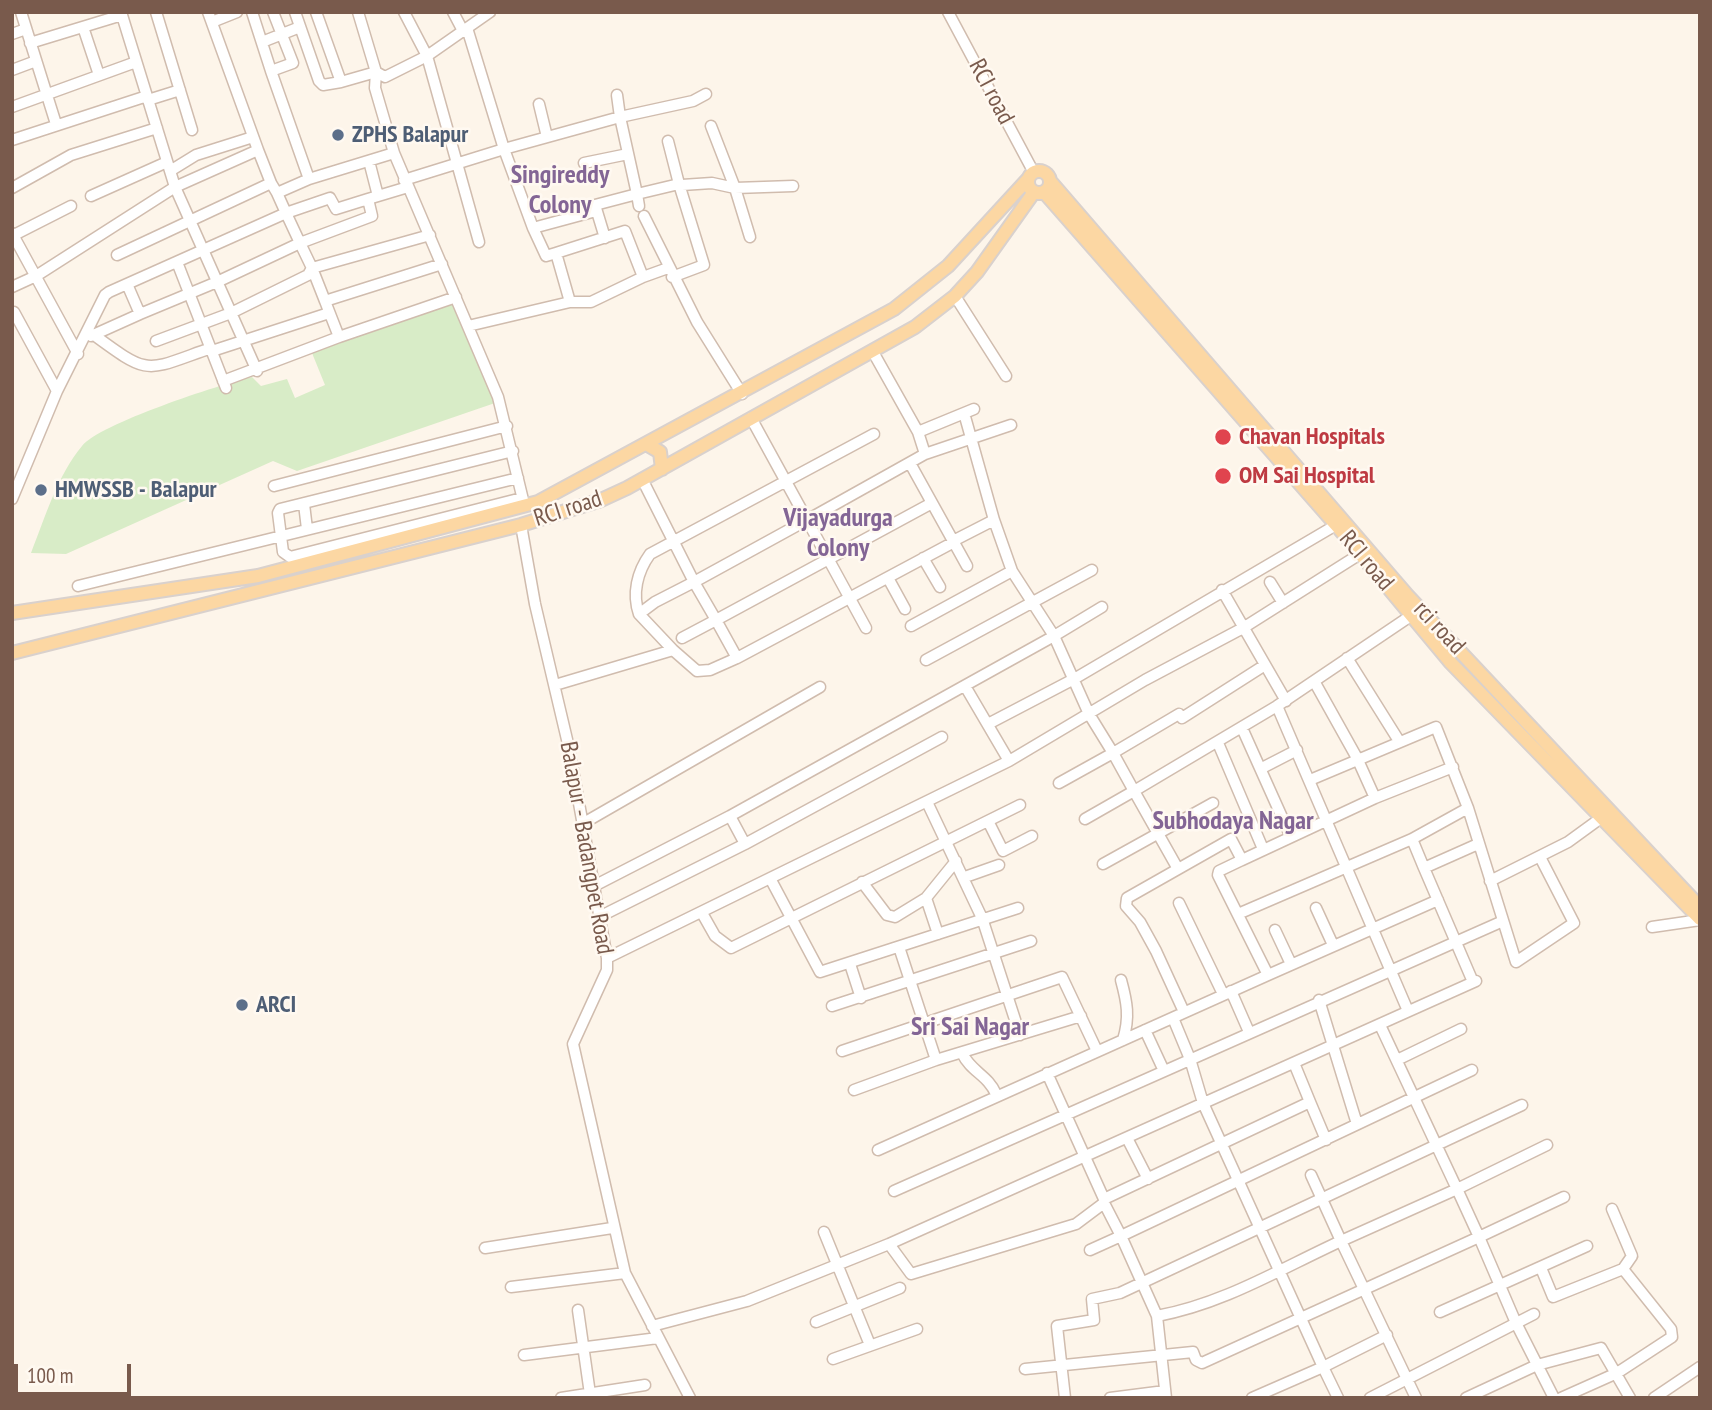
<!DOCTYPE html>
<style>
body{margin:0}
#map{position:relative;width:1712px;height:1410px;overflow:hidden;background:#fdf5ea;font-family:"PT Sans Narrow",sans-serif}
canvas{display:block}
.frame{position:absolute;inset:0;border:14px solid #795a4c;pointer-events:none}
.scale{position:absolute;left:14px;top:1364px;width:117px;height:32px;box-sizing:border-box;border:4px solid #795a4c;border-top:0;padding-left:9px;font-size:21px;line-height:24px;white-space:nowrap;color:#795a4c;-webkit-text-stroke:5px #fff9f1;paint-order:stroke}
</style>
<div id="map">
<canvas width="1712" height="1410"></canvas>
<div class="frame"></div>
<div class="scale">100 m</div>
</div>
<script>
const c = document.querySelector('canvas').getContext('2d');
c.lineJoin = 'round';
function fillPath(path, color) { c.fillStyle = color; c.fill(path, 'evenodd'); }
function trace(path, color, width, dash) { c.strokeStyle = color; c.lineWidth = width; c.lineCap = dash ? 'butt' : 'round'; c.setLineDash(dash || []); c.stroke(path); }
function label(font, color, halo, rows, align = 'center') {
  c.font = font + ' "PT Sans Narrow",sans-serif'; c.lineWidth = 5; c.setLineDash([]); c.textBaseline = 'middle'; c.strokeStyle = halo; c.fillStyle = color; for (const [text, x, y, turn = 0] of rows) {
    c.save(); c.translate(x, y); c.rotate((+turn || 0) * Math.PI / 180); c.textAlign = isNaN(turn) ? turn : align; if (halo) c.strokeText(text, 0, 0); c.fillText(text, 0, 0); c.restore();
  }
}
fillPath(new Path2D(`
 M452 301 495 403 297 471 273 461 66 554 31 553C45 518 57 476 82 446 99 424 221 384 252 377L261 386 287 379 295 398 325 385 312 353Z`), '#d8ecc7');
const minor = new Path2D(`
 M21 12 56 124
 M156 12 192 130
 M208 12 258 150 175 187 257 371
 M252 12 271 71 293 63 273 12
 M295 12 319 81 323 85 341 82
 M316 12 341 82 376 72 385 77 427 56 490 12
 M358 12 376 72 375 88 394 153 498 397 524 504
 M404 12 427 56 479 242
 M453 12 463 31
 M948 12 1033 171
 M212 22 237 12
 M83 27 99 75
 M467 28 504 149 620 117 637 194 595 205 605 238
 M12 34 26 29
 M262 42 300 27
 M30 43 122 15
 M12 70 36 61
 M617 95 620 117 693 101 706 94
 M148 100 180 90
 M539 104 547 137
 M12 107 136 62
 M711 126 735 188 750 237
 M12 140 147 96
 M668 141 679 184 682 185 712 183 735 188 793 186
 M258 150 271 183
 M369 161 378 196 368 199 372 216 300 243 312 268 430 235
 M584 163 628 154
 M170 171 196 155 253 137
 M309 179 394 153
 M404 180 504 149 533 228 596 211
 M12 188 71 155 157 128
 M277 193 286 213 330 198 336 209 368 199
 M91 196 167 162
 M378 196 408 187
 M639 206 637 194 679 184 704 265 672 277
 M644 216 697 322 742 394
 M533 228 546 256 556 253
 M12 233 78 354
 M12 236 71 206
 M117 255 271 183 277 193 309 179 271 71
 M177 262 226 388
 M12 287 36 276 175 187 121 12
 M955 296 1006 376
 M570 302H591L643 277
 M14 312 57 391
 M468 326 570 302 556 253 625 231 643 277 668 268
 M94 335C151 377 145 371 211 348
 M91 336 140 314
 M339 337 456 297
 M156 341 231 313 308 275 312 268 325 301 442 264
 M212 351 329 313
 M873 352 918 432 974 409
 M223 381 339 337 325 301
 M751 418 807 520 925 454 918 432
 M513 451 280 509 278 513 283 552 290 557 522 498
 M925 454 1011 425
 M911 465 967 566
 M642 479 694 582 655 602 639 614 673 650
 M274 486 507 426
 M12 499 57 391 105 295 109 292 286 213 300 243 217 282 140 314 127 284
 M932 503 716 620 737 658 954 542
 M304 504 307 529
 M994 520 1012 571
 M521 525 535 604 569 748 607 958V970L573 1044 625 1273 690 1398
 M953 541 994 520 964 413
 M923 558 940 587
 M888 578 905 609
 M1270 582 1283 603
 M78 586 518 478
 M1222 590 1286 701
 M639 614C632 594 637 572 650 554L874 434
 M911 626 1012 571 1054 636 1102 607
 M682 638 716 620 694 582 807 520 866 628
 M1347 658 1399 741
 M926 660 1092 570
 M1314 681 1357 758 1375 798 1453 767
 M555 685 673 650 697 671 710 670 737 658
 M965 686 1009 761
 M988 724 1074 679 1336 525
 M1242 728 1290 835
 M1218 743 1263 849
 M1262 768 1297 750
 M1310 780 1436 727 1468 808 1516 962 1574 923 1540 857
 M1059 783 1113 753 1134 791 1085 819
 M927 802 982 918 1020 1035
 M730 816 745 844
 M988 821 1003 851 1032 836
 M582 824 820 687
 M1412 839 1424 868 1478 844
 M1103 864 1213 803
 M1424 868 1473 982
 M1178 869 1134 791 1277 706
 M965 877 999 865
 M771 880 820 972 1018 908
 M1490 881 1568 842 1601 818
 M862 882 887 915 895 917 926 898 956 861
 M594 886 730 816 1054 636 1089 714 1113 753 1179 714 1182 718 1265 665
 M926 898 938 934
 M1179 903 1223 994
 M1316 908 1333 945
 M702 913 715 936 731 948 1020 805
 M1238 914 1412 839 1468 808
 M601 916 745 844 942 737
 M1652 927 1700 920
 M1275 930 1291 964
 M899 947 936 1060
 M607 958 1009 761 1145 680 1243 628 1360 554
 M850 964 861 998
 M1268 975 1438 900
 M1121 980C1127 1002 1130 1017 1123 1040
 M1231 991 1249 1032
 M1319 1000 1357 1124
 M832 1006 1031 941
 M1408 1011 1277 706 1412 615
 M1184 1012 1156 951 1140 922 1126 906 1127 898 1231 839 1242 860 1375 798
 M1173 1018 1190 1059 1203 1103 1323 1367 1387 1335
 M1145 1030 1164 1071
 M842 1051 1062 977 1097 1051
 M962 1053C971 1072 988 1075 996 1094
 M1397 1060 1461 1029
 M1294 1063 1310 1102
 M1047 1073 1104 1199
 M854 1090 936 1060 1081 1016
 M1127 1138 1148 1179
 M878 1150 1268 975 1218 875 1219 871 1242 860
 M1311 1175 1341 1241 1457 1189 1380 1025
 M894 1191 1503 921
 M824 1232 870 1345
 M889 1244 911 1274 1076 1224 1104 1203V1199L1310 1102 1326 1140
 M485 1248 612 1228
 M1090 1250 1121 1236 1104 1203
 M1541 1268 1553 1297 1623 1269 1632 1256 1612 1209
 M511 1287 625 1273
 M578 1310 590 1394
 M1440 1312 1587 1246
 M1157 1316C1223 1304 1280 1269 1341 1241L1416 1398
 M816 1322 900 1288
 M652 1326 747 1301 889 1244 1476 981
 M524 1355 658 1338
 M833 1359 917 1329
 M1025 1369 1193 1352 1196 1360 1202 1363 1479 1237 1457 1189 1547 1145
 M561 1398 645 1385
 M1065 1398 1057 1326 1094 1320 1092 1299 1120 1293 1522 1105
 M1110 1398 1165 1391
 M1166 1398 1157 1316 1121 1236 1472 1070
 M1252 1398 1323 1367 1338 1398
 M1370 1398 1534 1314
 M1466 1398 1537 1365 1601 1348 1630 1398
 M1554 1398 1516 1323 1479 1237 1564 1197
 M1561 1398 1617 1373 1672 1337 1671 1329 1623 1269
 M1654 1398 1700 1367`);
const major = new Path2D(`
 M1028 182a11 11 0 1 1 22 0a11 11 0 1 1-22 0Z
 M1050 181 1407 595 1700 907
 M1044 192 1336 525 1450 662 1700 919
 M648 445 660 452 662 469
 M12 613 258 576 538 502 894 309 948 266 1028 179
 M12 653 521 525 601 500 627 488 915 327 955 296 977 272 1034 192`);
trace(minor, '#d0bcae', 13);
trace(major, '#d9d1cd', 16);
trace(minor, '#fff', 10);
trace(major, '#fcd7a3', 12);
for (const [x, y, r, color] of [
 [338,135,7,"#5c6f8a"],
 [1223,437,9,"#e0444e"],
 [1223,476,9,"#e0444e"],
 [41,490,7,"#5c6f8a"],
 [242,1005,7,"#5c6f8a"]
]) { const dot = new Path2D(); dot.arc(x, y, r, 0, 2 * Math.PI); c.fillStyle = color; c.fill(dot); trace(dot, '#fff9f1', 2.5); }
label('24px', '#795a4c', '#fff9f1', [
 ["RCI road",991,92,62],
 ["RCI road",568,509,-18],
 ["RCI road",1366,561,50],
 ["rci road",1439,628,47],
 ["Balapur - Badangpet Road",586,848,80]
]);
label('bold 24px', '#4e5e75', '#fff9f1', [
 ["ZPHS Balapur",352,135],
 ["HMWSSB - Balapur",55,490],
 ["ARCI",256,1005]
], 'left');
label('bold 24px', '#be3a42', '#fff9f1', [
 ["Chavan Hospitals",1239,437],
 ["OM Sai Hospital",1239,476]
], 'left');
label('bold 26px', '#836595', '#fff9f1', [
 ["Singireddy",560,176],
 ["Colony",560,206],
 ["Vijayadurga",838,519],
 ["Colony",838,549],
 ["Subhodaya Nagar",1233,822],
 ["Sri Sai Nagar",970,1028]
]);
</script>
